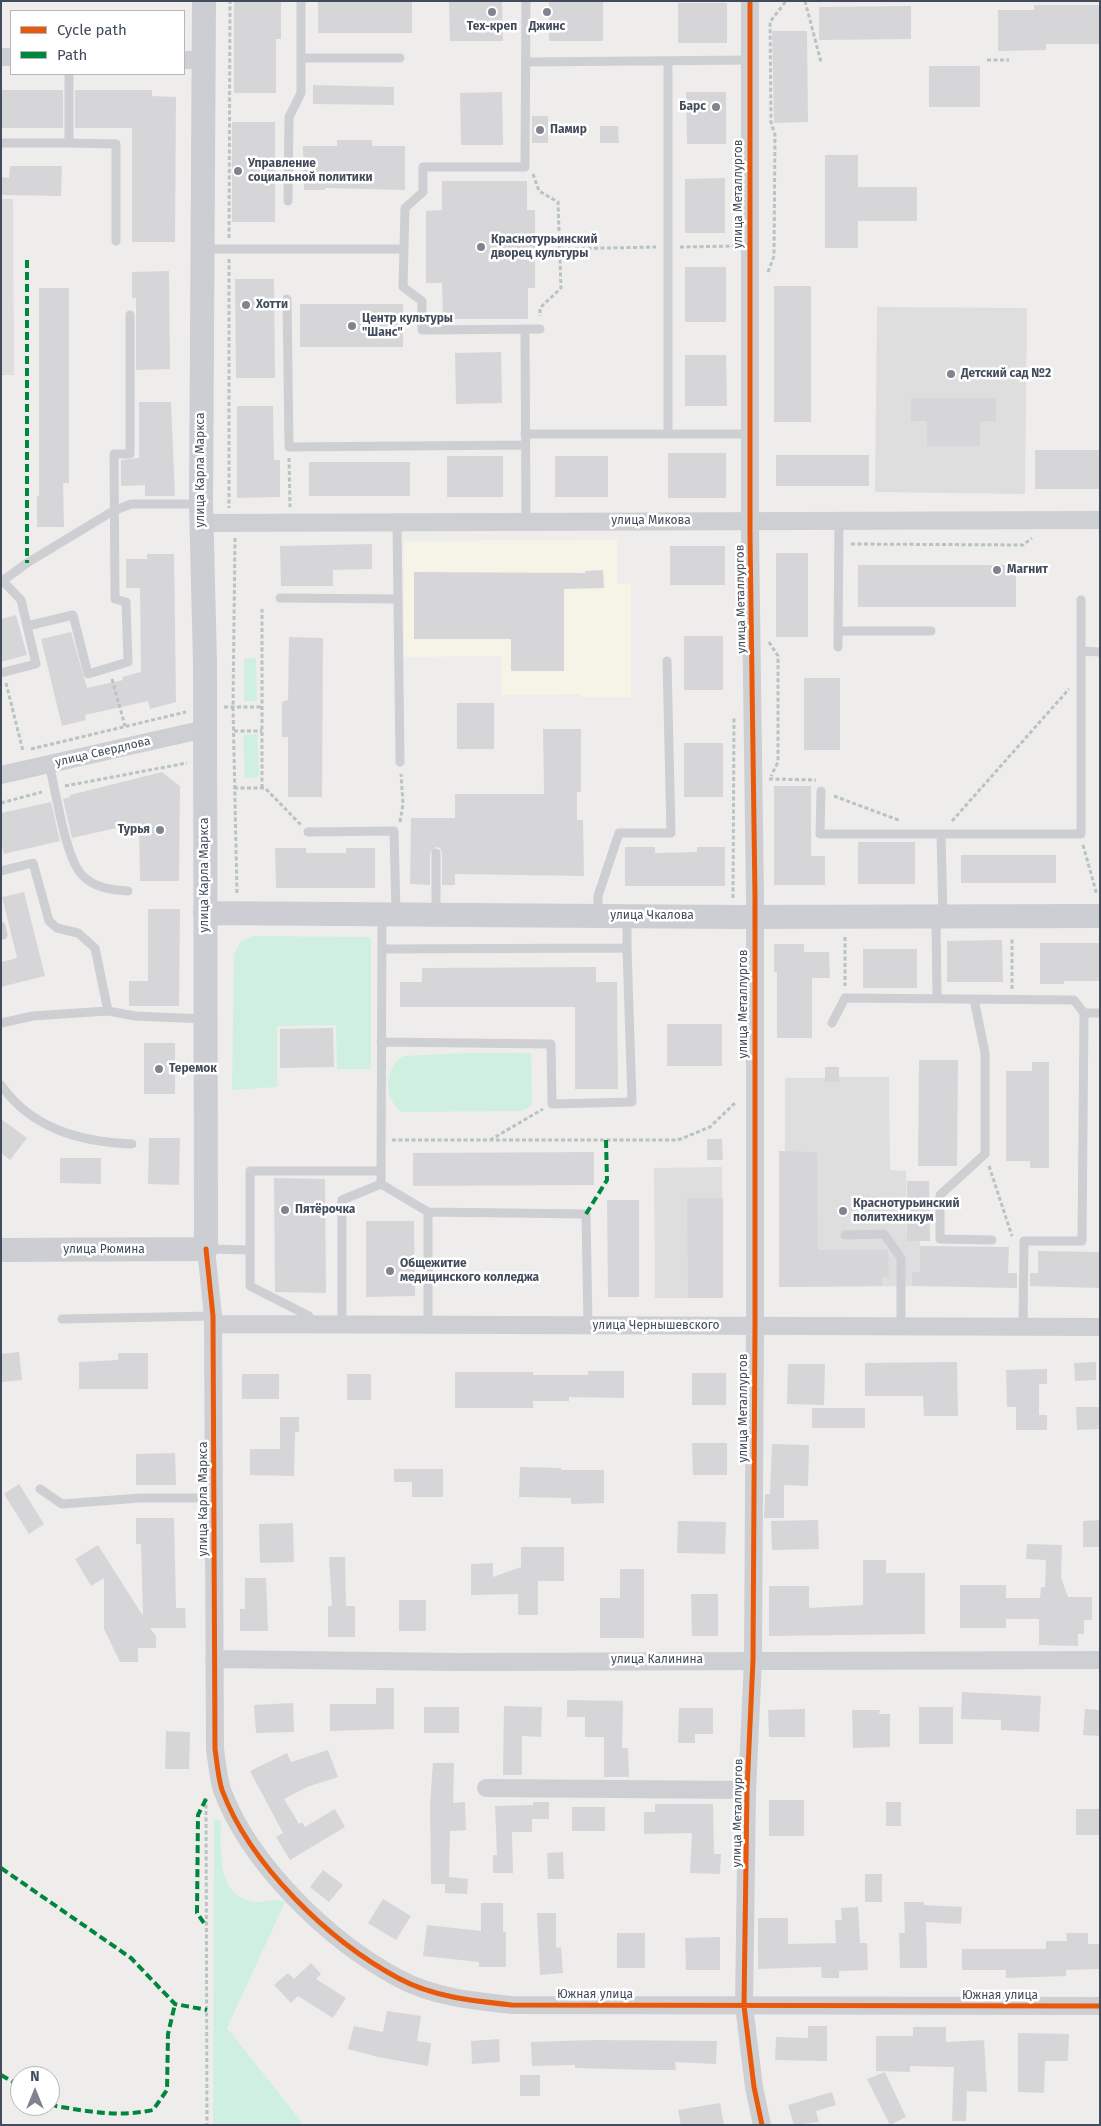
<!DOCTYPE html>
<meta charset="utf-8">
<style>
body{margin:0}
#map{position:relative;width:1101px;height:2126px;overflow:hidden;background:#eeedec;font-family:"Fira Sans",sans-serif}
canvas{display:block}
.frame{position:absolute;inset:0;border:2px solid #434c5b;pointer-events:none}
.legend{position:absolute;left:10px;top:10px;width:175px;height:65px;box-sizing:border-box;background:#fff;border:1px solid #b4b7bd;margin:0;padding:6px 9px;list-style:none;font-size:15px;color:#434c5b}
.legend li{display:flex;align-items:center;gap:10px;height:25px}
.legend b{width:25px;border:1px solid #b4b7bd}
.north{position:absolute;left:10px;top:2066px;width:50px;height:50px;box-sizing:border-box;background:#fff;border:1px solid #b4b7bd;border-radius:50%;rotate:0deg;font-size:14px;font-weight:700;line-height:20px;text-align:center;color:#434c5b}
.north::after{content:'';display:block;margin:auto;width:18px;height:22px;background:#7f848e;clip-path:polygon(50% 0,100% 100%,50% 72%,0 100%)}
</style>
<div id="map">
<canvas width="1101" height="2126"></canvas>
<div class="frame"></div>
<ul class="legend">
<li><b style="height:6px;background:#e8590c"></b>Cycle path</li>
<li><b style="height:6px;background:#00873e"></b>Path</li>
</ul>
<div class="north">N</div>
</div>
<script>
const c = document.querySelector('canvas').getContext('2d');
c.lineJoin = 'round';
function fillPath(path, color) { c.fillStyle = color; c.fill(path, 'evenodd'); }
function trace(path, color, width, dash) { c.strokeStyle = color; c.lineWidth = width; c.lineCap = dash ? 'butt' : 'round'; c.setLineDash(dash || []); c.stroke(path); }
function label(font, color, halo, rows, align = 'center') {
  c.font = font + ' "Fira Sans",sans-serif'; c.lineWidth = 5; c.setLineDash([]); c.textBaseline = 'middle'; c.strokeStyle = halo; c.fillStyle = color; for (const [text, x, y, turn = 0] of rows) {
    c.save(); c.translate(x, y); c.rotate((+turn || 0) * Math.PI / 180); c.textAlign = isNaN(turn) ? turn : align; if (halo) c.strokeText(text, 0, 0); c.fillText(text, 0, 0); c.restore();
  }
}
fillPath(new Path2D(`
 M617 540V584H631V697H580V694L502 695 501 656 404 657V541Z`), '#f6f4e6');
fillPath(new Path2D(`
 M1 199H13L14 375H1Z
 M877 307 1027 308 1025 494 875 492Z
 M839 1077H889L890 1170 906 1171 907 1241H920V1272H912V1286L779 1287V1151H785V1078H825V1082H839Z
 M722 1167 723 1298H655L654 1168Z`), '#dfdedf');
fillPath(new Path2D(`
 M256 658 257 701H244V659Z
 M257 734 259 777 245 778 243 735Z
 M253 936 371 937V1069H337L336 1025 277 1026V1087L232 1090 234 955 240 942Z
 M467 1053H531L532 1105 522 1111 402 1112C383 1100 384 1067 403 1056Z
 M214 1819 221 1821C221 1850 216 1897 255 1902 265 1903 275 1897 285 1902L227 2028 304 2125H213Z`), '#cff0e0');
fillPath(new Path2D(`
 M234 1H281V39H276V93H234Z
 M318 2H412V33H318Z
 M449 2H502L503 41H450Z
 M549 2H603V41H549Z
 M678 3H727V43H678Z
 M1034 5H1100V44H1046V50L998 51V10H1034Z
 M911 6V39L819 40V7Z
 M772 31H807L808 122 774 123Z
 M929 66H980V107H929Z
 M313 85 394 87V105L313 104Z
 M1 90H63V128H1Z
 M75 90H152V96L176 97 175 242H132V128H75Z
 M502 92 503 145H461L460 93Z
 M686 92H726V144H687Z
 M532 116H548V143H532Z
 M232 122H275V222H232Z
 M600 126H618L619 143H600Z
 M337 140H372V146H405V190L325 188V190H304L303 146H337Z
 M825 155H858V187H917V221H858V248H825Z
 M10 166H62L61 196 1 195V177L9 178Z
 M725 178V233H685V179Z
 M442 181H527V210H535V288H528V319H443L442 283H426V211L442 210Z
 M685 267H726V322H685Z
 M169 271 170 369 136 370V298H132V272Z
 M235 279H274L275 378H236Z
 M774 286H811V422H774Z
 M39 288H69V483H63L64 527H37V496H39Z
 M300 304H403V347H300Z
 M501 352 502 403 456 404 455 353Z
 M685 355H726L727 406H685Z
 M911 398H996V421H980V446H927V421H911Z
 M139 402H171L175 496H145V485L121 486V460L139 458Z
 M237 406H273L274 460H280V497L237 498Z
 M1035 450H1100V489H1035Z
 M668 453H726V498H668Z
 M776 455H869V486H776Z
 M447 456H503V497H447Z
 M555 456H608V497H555Z
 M309 462H410V496H309Z
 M372 544V569L333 570V586H281L280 546Z
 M670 546H725V585H670Z
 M776 553H808V637H776Z
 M147 554H174L176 702 150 709 148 701 85 715 86 720 62 726 41 639 71 632 87 688 123 680 122 677 141 672 140 588H126V559H147Z
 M858 565H1016V607H858Z
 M603 570 604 588 564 589V671H511V639H414V572L585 573V571Z
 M16 615 27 655 1 662V619Z
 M684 636H723V690H684Z
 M289 637 323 638 322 797H288V737H282V702L288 700Z
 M804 678H840V750H804Z
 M457 703H494V749H457Z
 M543 729H581V792H577V820H583L584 876 455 874V885H442V853L440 848 436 847 430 853V885L410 884 411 818H455V794H544Z
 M684 743H723V797H684Z
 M162 772 180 786 179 881H140L139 823 72 838 63 799 70 797V795Z
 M774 786H811V856H825V885H774Z
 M51 802 60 841 4 854 1 841V813Z
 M858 842H915V884H858Z
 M625 847H655V853L697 852V847H725V886H625Z
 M275 848H306V853H346V848H375V888H276Z
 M961 855H1056V883H961Z
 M24 892 45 976 1 987V962L17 958 2 897Z
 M148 909H180L179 1006H129V981H148Z
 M1002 940 1003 982H947V941Z
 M1040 943H1100V981H1064V984H1040Z
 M774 944H804V952H829L830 978H812V1038H777V972H774Z
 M863 949H917V988H863Z
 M596 967V982H617L618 1089H575V1007H400V982H422V968Z
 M667 1024H722V1066H667Z
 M333 1028 334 1067 280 1068V1029Z
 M144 1043H175V1094H144Z
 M919 1060H958L957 1166H918Z
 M1032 1062H1049V1168H1030V1161H1006V1071H1032Z
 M825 1067H839V1082H825Z
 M1 1119 27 1138 10 1160 1 1153Z
 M149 1138H180L179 1185 148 1184Z
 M707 1139H722L723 1160H707Z
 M779 1151 817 1152 818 1250H888L889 1277H882V1286L779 1287Z
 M594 1152V1185L413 1186V1153Z
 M60 1158H101V1184L60 1183Z
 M274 1178 325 1179 326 1293 275 1292Z
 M907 1181H929L930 1241H907Z
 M687 1198H723V1298H688Z
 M607 1200H639V1297H608Z
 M366 1221H414L415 1296 366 1297Z
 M920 1246 1009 1247 1008 1273H1017V1288L912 1286V1272H920Z
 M1038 1251 1100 1252V1288L1030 1286V1273H1038Z
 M19 1352 22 1380 1 1382V1354Z
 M118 1353H148V1389H79V1362L118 1360Z
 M957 1362 958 1416H924L923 1396H865V1363Z
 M1096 1362V1380L1075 1381 1074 1363Z
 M788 1364H825L824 1405 787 1404Z
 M1047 1369V1384H1039V1415H1047V1430H1016V1407H1007L1006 1370Z
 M588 1371H624V1398L569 1397V1401H533V1408H455V1372H533V1375H588Z
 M692 1373H726V1405H692Z
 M242 1374H279V1399H242Z
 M347 1374H371V1400H347Z
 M1076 1407H1100V1429L1077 1430Z
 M812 1408H865V1428H812Z
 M280 1417H299V1432H295L294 1476 250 1475V1449H280Z
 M692 1443H727V1475H693Z
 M772 1444 809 1445 808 1486 784 1485V1518H764L765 1494H770Z
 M175 1453 176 1485H136V1454Z
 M520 1467 561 1468V1470H604V1503L571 1504V1498L519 1497Z
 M394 1469H443V1497H412V1482H394Z
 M19 1484 44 1524 29 1534 4 1494Z
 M136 1518H174L176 1608H185L186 1628H150L156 1636V1648H138V1662H120L104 1629V1578L91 1586 75 1559 98 1545 143 1616 141 1544H136Z
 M818 1520 819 1549 772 1550 771 1521Z
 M1100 1520V1547H1083V1521Z
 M678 1521 726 1522 725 1554 677 1553Z
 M293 1523 294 1562 260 1563 259 1524Z
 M1027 1544 1062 1545 1061 1577 1068 1597H1092V1620H1084V1634H1078V1646L1039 1645V1619H1006V1628H960V1585H1006V1598H1040L1041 1587H1045L1046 1560 1026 1559Z
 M521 1547H564V1581H538V1615H518V1594L471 1595V1564L493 1563V1577L521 1567Z
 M329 1557H345L346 1606H355V1637H328V1606H332Z
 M863 1560H886V1573H925V1634L769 1636V1586H809V1608L863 1605Z
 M620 1569H644V1638H600V1598H620Z
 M245 1578H266L268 1631H240V1609H245Z
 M691 1594H718V1636H692Z
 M399 1600H426V1631H399Z
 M376 1688H394V1729L330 1731V1704H376Z
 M962 1692 1041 1696 1039 1732 1001 1730V1720L961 1719Z
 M567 1700 623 1701 622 1748H628L629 1777H604V1737H585V1717H567Z
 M293 1703 294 1732 256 1733 254 1705Z
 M504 1706 542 1707 541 1737 522 1736V1775H503Z
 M424 1707H459V1733H424Z
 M919 1707H953V1744H919Z
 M679 1708H713V1734H695V1743H678Z
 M805 1709V1737H769L768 1710Z
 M1085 1709 1100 1710V1736L1083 1735Z
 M852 1710H880L879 1714H890V1747L853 1748Z
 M166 1731 190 1732 189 1769H165Z
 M328 1750 338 1777 307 1787 284 1799 299 1824 302 1822 305 1827 335 1809 345 1827 290 1860 276 1837 283 1833 250 1771 287 1753 291 1762Z
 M433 1763H454L453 1803 465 1802 466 1830 450 1831 449 1877 468 1879 467 1894 445 1893V1884H431L430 1804Z
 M769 1800H804V1836H769Z
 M533 1802H549V1819H532V1832H512L513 1873H493V1855H497L495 1806 533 1805Z
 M886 1802H901V1826H886Z
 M655 1804H713L714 1854H721L720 1874 690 1873 692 1833 644 1834V1812H655Z
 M572 1807H605V1831H572Z
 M1076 1809H1100V1835H1076Z
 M563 1852 564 1879H548L547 1853Z
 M323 1870 343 1885 329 1902 310 1887Z
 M865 1874H882V1902H865Z
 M383 1899 411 1916 396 1940 368 1923Z
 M904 1902H924V1905L962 1907 961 1924 926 1922 927 1968H900L899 1933H905Z
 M481 1903H503V1932H506V1967H479V1962L423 1956 427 1925 481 1931Z
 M858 1907 860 1943H867L868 1970 839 1971V1978H822L821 1967 758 1969V1918H788V1944L836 1943 835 1920H842L841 1908Z
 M537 1913H556V1948L561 1947 563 1973 540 1975Z
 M617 1933H645V1968H617Z
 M1066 1933H1088V1944H1100V1969L1066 1970V1976L1006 1978V1970H962V1949H1046V1941H1067Z
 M720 1937V1970H686L685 1938Z
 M311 1963 321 1974 316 1979 346 1998 333 2018 298 1996 291 2003 274 1985 288 1973 294 1979Z
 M387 2011 421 2016 417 2041 431 2043 428 2066 378 2057 348 2049 354 2026 383 2032Z
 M808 2026H827V2061L775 2060 776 2037 808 2038Z
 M913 2027H946V2042L984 2040 987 2092 967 2091 966 2121H952L954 2067 910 2066V2072L876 2071V2036H913Z
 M1018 2033 1069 2034 1068 2061H1045L1044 2093 1018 2092Z
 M499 2039 500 2062 472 2064 471 2041Z
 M594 2040 717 2041 716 2064 675 2062 676 2070H652L575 2068V2065L532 2066 531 2042Z
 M885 2072 906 2117 890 2125 867 2079Z
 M520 2075H540V2096H520Z
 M832 2092 836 2105 816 2111 819 2122 794 2125 788 2105Z
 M720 2103 724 2125H681L678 2110Z`), '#d6d6d9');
trace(new Path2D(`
 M805 1 821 62
 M987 60H1009
 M533 174 539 191 558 202 561 288 540 308V316
 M229 238 230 1
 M680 247 733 246
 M555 249 656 247
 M229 259V508
 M768 272 774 256 775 135 771 122 770 22 786 1
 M289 458 290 507
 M235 538 233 707 237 894
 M851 544 1023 545 1032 538
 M769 642 778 656V762L771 776
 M112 679 125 726
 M6 683 23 751
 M224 707H262
 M234 731H262
 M31 749 186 712
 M769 779 816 780
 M65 786 187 763
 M234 788H265L301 825
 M262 788V609
 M834 796 901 821
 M1 803 42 792
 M952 821 1069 689
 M400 822 403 804 401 774
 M1083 845 1097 895
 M733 898 734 717
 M845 937V986
 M1012 989V938
 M392 1140H678L710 1127 736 1102
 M490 1140 543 1109
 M989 1166 1012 1236
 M206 1798 207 2125`), '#b7c4c2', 3, [4, 2.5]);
trace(new Path2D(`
 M526 1 525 167H423V192L405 208 403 287 422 301V330L540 329
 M302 58H400
 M668 61V434
 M526 62 750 60
 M1 143H69V74
 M69 143 116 144V241
 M288 201 289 117 301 93V1
 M203 249H403
 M287 299 289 447 525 445
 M525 330 526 521
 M525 434H750
 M397 522 400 762
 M1 579 21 600 36 664 1 673
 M1 582 27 563 113 511 131 504H199
 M280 598 397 599
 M27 626 73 615 88 674 128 662 126 602 115 599 114 454H130V315
 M839 631H931
 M838 647 839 521
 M1081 651 1100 652
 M49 764C56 791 65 857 82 875 94 888 112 890 128 891
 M821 791 820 834H1081V600
 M308 832 394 831 396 914
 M941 834 943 916
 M436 853V914
 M1 871 33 863 49 921 57 928 78 933 95 948 108 1011 135 1016 206 1019
 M598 915V896L619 833H671L667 661
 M936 917 937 998
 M1 926 3 935H1
 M382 949 627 948V917
 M974 999 985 1053V1154L940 1195V1239L992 1240
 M1 1023 33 1016 108 1011
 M832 1023 845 998 1074 1000 1084 1013H1100
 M381 1042 551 1044 552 1104 632 1102 627 948
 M1 1085C32 1129 81 1142 132 1144
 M381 1184 382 914
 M381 1184 428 1212
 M845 1235 884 1234 901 1258V1326
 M208 1249 250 1250
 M62 1319 213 1316
 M309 1324V1316L250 1286V1171H381
 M342 1324V1200L381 1184
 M428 1325V1212L586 1214 588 1325
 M1023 1327 1024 1241H1082L1084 1013
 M40 1489 62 1504 140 1498H214`), '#cecfd3', 9);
trace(new Path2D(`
 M750 1V535L755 896V1326L753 1660 747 1790 744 2006 754 2087 762 2125
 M1 57H11
 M184 60H202
 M201 523 1100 520
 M1 775 205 729
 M206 1249 213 1316 215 1749C217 1762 218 1777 222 1790 250 1865 329 1941 398 1978 433 1997 473 2001 512 2005L1100 2006
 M213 1324 1100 1327
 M214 1659 459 1662 1100 1660
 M486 1788 747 1790`), '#cecfd3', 18);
trace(new Path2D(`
 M205 913 735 917 1100 916
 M1 1250 206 1249 205 662 201 504 204 1`), '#ccced3', 24);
trace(new Path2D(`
 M27 260V563
 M586 1214 607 1180 606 1140
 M206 1799 198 1815 197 1913 206 1926
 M1 1868 131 1958 175 2004 207 2010
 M1 2075 20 2086
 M50 2103 56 2106C89 2112 120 2117 153 2110L167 2090 168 2034 175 2004`), '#00873e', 4, [8, 4]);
trace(new Path2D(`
 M750 1V535L755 896V1326L753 1660 747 1790 744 2006 754 2087 762 2125
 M206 1249 213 1316 215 1749C217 1762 218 1777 222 1790 250 1865 329 1941 398 1978 433 1997 473 2001 512 2005L1100 2006`), '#e8590c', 5);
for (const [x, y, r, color] of [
 [492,12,5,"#7f848e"],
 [547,12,5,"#7f848e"],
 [716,107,5,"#7f848e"],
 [540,130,5,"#7f848e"],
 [238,171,5,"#7f848e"],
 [481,247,5,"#7f848e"],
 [246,305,5,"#7f848e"],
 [352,326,5,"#7f848e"],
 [951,374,5,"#7f848e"],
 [997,570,5,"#7f848e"],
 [160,830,5,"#7f848e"],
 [159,1069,5,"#7f848e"],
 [285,1210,5,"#7f848e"],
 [843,1211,5,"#7f848e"],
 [390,1271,5,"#7f848e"]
]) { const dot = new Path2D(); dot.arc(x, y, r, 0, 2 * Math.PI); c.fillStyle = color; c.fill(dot); trace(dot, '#fff', 2); }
label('bold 12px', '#434c5b', '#fff', [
 ["Тех-креп",492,27,"center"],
 ["Джинс",547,27,"center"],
 ["Барс",706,107,"right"],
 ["Памир",550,130],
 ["Управление",248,164],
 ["социальной политики",248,178],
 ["Краснотурьинский",491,240],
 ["дворец культуры",491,254],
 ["Хотти",256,305],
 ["Центр культуры",362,319],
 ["\"Шанс\"",362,333],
 ["Детский сад №2",961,374],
 ["Магнит",1007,570],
 ["Турья",150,830,"right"],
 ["Теремок",169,1069],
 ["Краснотурьинский",853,1204],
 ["политехникум",853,1218],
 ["Пятёрочка",295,1210],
 ["Общежитие",400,1264],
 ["медицинского колледжа",400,1278]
], 'left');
label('12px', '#434c5b', '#fff', [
 ["улица Металлургов",739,194,-90],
 ["улица Карла Маркса",201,470,-90],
 ["улица Микова",651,521],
 ["улица Металлургов",741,599,-91],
 ["улица Свердлова",103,752,-13],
 ["улица Карла Маркса",205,875,-90],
 ["улица Чкалова",652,916],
 ["улица Металлургов",744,1004,-90],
 ["улица Рюмина",104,1250],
 ["улица Чернышевского",656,1326],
 ["улица Металлургов",744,1408,-90],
 ["улица Карла Маркса",204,1499,-90],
 ["улица Калинина",657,1660],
 ["улица Металлургов",738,1813,-89],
 ["Южная улица",595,1995],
 ["Южная улица",1000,1996]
]);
</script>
